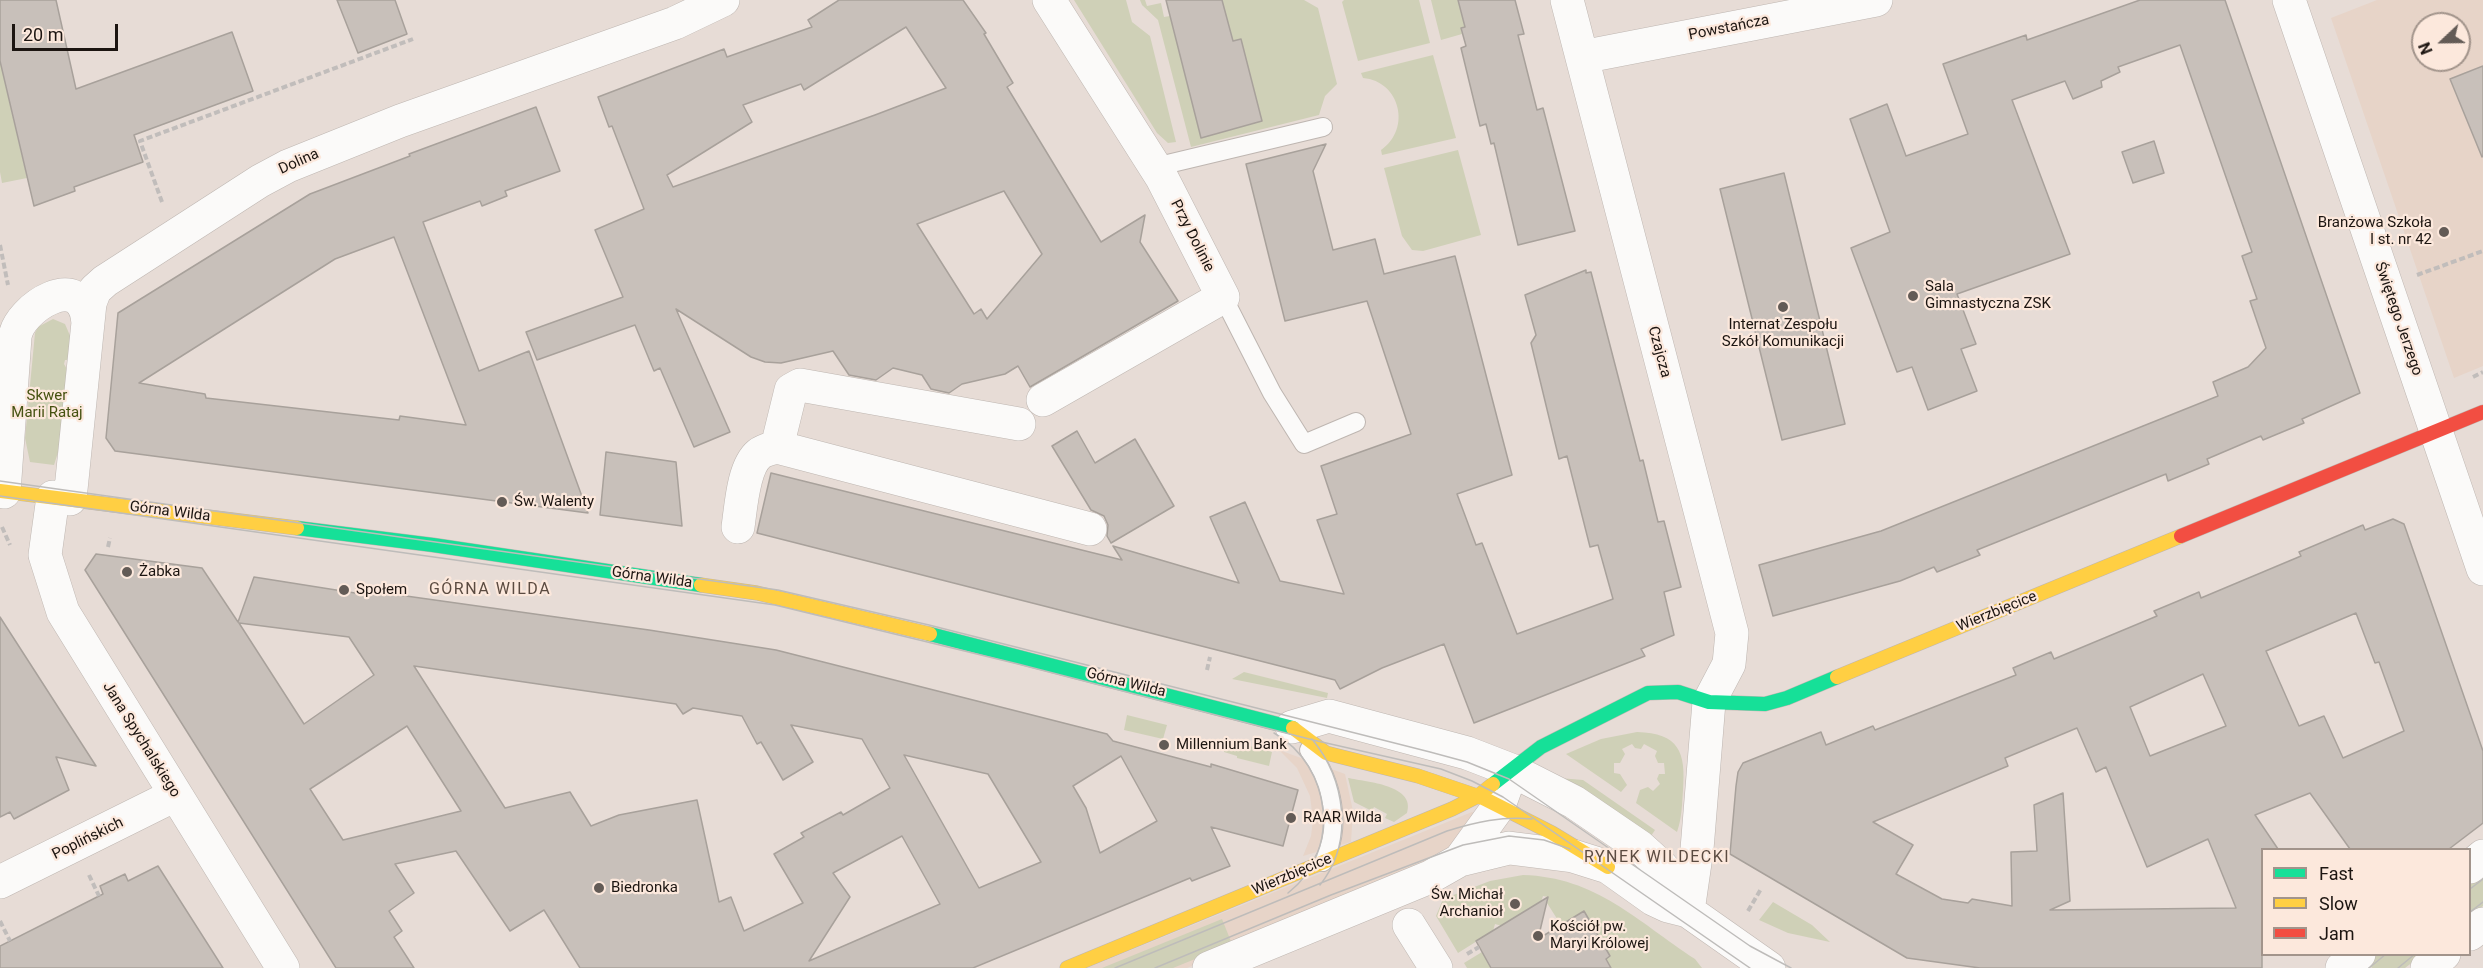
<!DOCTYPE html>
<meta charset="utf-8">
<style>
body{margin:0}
#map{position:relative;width:2483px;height:968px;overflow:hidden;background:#e7dcd6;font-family:Roboto,sans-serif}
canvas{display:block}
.legend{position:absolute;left:2261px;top:848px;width:210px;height:108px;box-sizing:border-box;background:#fce8dc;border:2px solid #a2948b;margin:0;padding:8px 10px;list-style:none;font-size:18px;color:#1c1511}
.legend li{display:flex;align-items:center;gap:12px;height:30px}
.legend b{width:30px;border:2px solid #a2948b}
.north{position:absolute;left:2411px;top:12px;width:60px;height:60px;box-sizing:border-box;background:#fce8dc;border:2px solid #a2948b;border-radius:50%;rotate:248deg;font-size:16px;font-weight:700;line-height:24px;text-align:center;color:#1c1511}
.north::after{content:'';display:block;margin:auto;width:21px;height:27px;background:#635b56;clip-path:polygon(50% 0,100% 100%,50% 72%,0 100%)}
.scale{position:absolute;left:12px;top:24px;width:106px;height:27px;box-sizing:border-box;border:3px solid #1c1511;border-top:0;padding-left:8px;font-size:18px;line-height:21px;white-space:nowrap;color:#1c1511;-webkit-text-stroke:4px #fce8dc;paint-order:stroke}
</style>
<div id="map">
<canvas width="2483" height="968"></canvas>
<ul class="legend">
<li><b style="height:8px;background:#16e098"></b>Fast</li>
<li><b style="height:8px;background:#ffcf43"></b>Slow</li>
<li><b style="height:8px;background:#f24e42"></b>Jam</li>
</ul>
<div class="north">N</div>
<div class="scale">20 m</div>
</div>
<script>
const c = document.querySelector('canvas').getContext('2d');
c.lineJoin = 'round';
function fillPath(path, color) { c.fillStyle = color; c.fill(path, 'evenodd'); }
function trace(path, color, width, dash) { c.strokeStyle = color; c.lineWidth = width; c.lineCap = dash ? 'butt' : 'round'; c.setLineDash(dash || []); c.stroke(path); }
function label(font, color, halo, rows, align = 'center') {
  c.font = font + ' Roboto,sans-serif'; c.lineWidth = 4.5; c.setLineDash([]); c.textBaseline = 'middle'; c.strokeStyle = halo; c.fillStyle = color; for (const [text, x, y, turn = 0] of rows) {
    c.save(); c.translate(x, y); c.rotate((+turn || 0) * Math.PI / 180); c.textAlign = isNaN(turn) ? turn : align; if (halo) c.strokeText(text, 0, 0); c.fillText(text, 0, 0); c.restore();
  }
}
fillPath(new Path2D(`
 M2377 0H2483V366L2454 378 2331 18ZM2423 24H2459V60H2423Z
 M1279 750 1345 774 1353 811 1351 842 1303 856 1311 836 1313 820 1310 796 1297 768Z
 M1472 812 1483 819 1426 869 1187 968H1087Z`), '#e7d4c8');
fillPath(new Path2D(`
 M1074 0H1126L1132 22 1150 36 1176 142 1168 143 1157 133Z
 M1140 0H1145L1147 6 1161 3 1164 17 1170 16 1201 138 1262 121 1241 39 1233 41 1221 0H1304L1318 8 1337 84 1325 96 1319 115 1191 147 1158 20 1142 5Z
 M1344 0H1419L1430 43 1358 61 1342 2Z
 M1431 0H1458L1465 27 1461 28 1462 34 1441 40Z
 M1433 55 1456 138 1382 155 1381 150C1412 129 1400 81 1363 78L1361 73Z
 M0 61 27 178 2 183 0 172Z
 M1458 150 1481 235 1423 251 1412 250 1402 236 1384 168Z
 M53 319 65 324 71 338 69 360H65L64 364 68 371 61 443 54 465 30 462 25 438 35 333 38 327Z
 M1244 672 1328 693 1327 698 1232 679Z
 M1127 715 1167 725 1163 739 1124 730Z
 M1637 732C1679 733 1686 752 1683 790 1682 804 1682 818 1677 832L1636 803 1640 790 1648 787 1653 791 1660 784 1657 779 1659 774H1665L1664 763H1658L1655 756 1657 751 1644 744 1641 749 1635 748 1632 744 1622 749 1625 754 1620 763H1614V773L1620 774 1627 785 1621 792 1566 754 1601 739Z
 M1227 740 1272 752 1269 766 1237 758V756L1224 752Z
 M1348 778C1367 782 1416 785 1407 813L1394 822 1385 818 1387 814 1374 807 1372 811 1354 802Z
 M1559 778 1583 780 1655 830 1649 839Z
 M2483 872V906L2470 917V882Z
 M1523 875C1596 877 1637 921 1695 959L1702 968H1611L1606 959 1610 956 1606 950 1561 925 1547 903 1548 897 1543 896 1541 902 1502 926 1495 924 1493 931 1458 953 1436 916 1443 899 1490 881Z
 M1773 902 1812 925 1830 942 1788 933 1759 920Z
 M1222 919 1232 944 1173 968H1102Z
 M1482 952 1492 968H1467L1464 963Z
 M2377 955H2422L2405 968H2372L2367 962Z`), '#cfd0b7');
const building = new Path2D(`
 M0 0H56L76 89 232 32 253 91 134 135 143 162 74 187 75 191 34 206 0 61Z
 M337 0H395L407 34 358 53Z
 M839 0H963L986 33 984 34 1013 83 1007 87 1101 242 1145 215 1140 242 1178 301 1030 387 1018 366 1005 374 962 384 949 393 931 389 922 375 893 368 876 380 849 375 833 351 781 363 765 362 751 357 676 309 730 432 694 447 660 368 654 371 635 325 537 360 526 332 623 297 595 230 644 209 612 126 609 127 598 97 724 49 727 57 812 27 808 20ZM906 27 946 88 875 115 673 187 667 175 752 122 743 105 801 84 804 90ZM1004 191 1042 254 987 319 981 309 974 314 917 224Z
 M1166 0H1222L1233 41 1241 39 1262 121 1201 138Z
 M1458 0H1515L1524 34 1518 35 1537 110 1543 108 1575 231 1518 245 1494 143 1491 144 1486 124 1480 126 1461 48 1466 46 1461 28 1465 27Z
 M2140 0H2225L2360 393 2302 419 2304 423 2263 440 2261 436 2207 459 2209 464 2168 481 2166 474 1977 550 1980 555 1937 572 1934 567 1900 581 1773 616 1759 565 1881 531 2218 396 2213 382 2248 367 2266 348 2250 301 2257 299 2242 256 2252 252 2180 45 2118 67 2120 72 2101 81 2102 87 2073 99 2065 81 2012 100 2070 254 1957 294 1976 344 1961 349 1977 391 1928 410 1912 367 1897 372 1851 248 1890 232 1850 119 1887 104 1906 156 1968 134 1943 64 2026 35 2027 40Z
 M2483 66V156L2482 157 2450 79Z
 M536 107 560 171 505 191 507 196 482 206 480 201 423 222 479 371 529 351 588 513 115 451 106 438 118 313 310 194 410 156 409 154ZM394 237 466 425 400 416 399 420 206 398 205 394 139 383 335 259Z
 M2154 141 2164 173 2133 183 2122 152Z
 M1326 144 1313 171 1333 250 1375 239 1384 274 1455 256 1512 475 1457 494 1476 545 1482 543 1517 634 1613 599 1598 545 1590 547 1567 456 1559 459 1531 343 1536 335 1525 295 1586 270V273L1591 272 1640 461 1643 460 1658 522 1664 521 1681 587 1664 592 1674 635 1641 649 1645 656 1474 723 1444 644 1382 668 1340 689 1335 680 757 533 771 473 1122 560 1113 546 1239 583 1210 517 1245 502 1280 581 1344 594 1317 520 1337 514 1321 466 1411 434 1367 301 1285 321 1246 164Z
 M1784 173 1845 424 1782 440 1720 189Z
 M1077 431 1095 463 1135 439 1174 506 1111 543 1107 536 1108 525 1104 516 1091 510 1052 446Z
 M606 452 676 462 682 526 600 515Z
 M2393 519 2404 524 2483 751V823L2449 849H2350L2310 793 2255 815 2278 849H2262V968H1980L1907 958 1730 854 1736 786 1738 772 1743 763 1821 732 1826 745 1873 726 1875 730 2016 675 2013 668 2051 652 2054 659 2157 616 2154 611 2178 601 2199 592 2201 598 2301 556 2299 552 2363 525 2365 530ZM2356 613 2375 663 2379 662 2404 731 2343 758 2324 716 2299 726 2266 651ZM2203 674 2226 726 2150 756 2130 707ZM2077 728 2096 772 2106 767 2147 867 2208 839 2236 908 2050 910 2070 901 2063 793 2034 805 2037 851 2011 852 2012 906 1972 899 1968 903 1942 899 1896 874 1913 845 1873 822 2008 766 2005 758Z
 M96 554 202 568 238 622 254 577 355 593 356 589 649 630 776 650 1107 734 1113 741 1211 767V764L1298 790 1283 846 1211 827 1230 866 1192 881 1190 878 973 968H580L544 910 510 931 456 851 395 864 414 893 389 911 402 931 394 937 414 968H336L85 570ZM239 623 349 637 374 675 304 724ZM414 666 676 704 683 714 693 708 742 716 757 744 761 742 783 780 813 762 791 725 862 739 890 788 843 815 841 812 801 833 804 837 774 854 803 903 744 931 731 897 719 902 697 800 619 815 591 826 570 792 505 808ZM407 726 461 811 343 840 310 789ZM904 755 988 774 1041 862 979 888ZM1121 756 1157 821 1100 853 1086 808 1073 786ZM902 836 940 904 809 961 850 897 833 873Z
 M0 617 96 766 56 757 69 790 14 819 10 812 0 817Z
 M158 866 223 968H0V946L103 894 100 886 125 874 128 881Z
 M1548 897 1538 939 1584 911 1610 956 1606 959 1611 968H1491L1476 941Z`);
fillPath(building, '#c8c0ba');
trace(building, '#a8a19b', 1.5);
const lane = new Path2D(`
 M1155 167 1323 127
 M1223 297 1272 393 1304 444 1356 422
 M1309 750C1332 780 1343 827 1323 862`);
const street = new Path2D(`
 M1567 0 1732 633 1729 664 1709 702 1697 849 1688 911
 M2289 0 2483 569
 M1582 57 1876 0
 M1043 400 1223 297 1162 178 1049 0
 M777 447 791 390 800 385 1019 424
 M4 492 15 337C18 309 83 266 88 323
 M53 497 45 555 63 612 283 968
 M70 499 90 303 95 290 105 281 260 181 288 166 400 121 675 23 723 0
 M738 527C741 507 743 467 759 454 764 450 771 449 777 447L1090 529
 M1292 727 1329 716 1467 753 1511 770 1574 802 1640 847 1661 866 1674 882 1688 911
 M1460 860 1509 848 1573 856 1608 867 1653 899 1668 906 1688 911 1769 968
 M2470 867 2483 856
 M0 882 175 795
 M1409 925 1436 968
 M2470 934 2483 924
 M1209 968 1430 877 1460 860 1499 806 1508 781
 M2342 968 2359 954
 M2427 968 2444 954`);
const fast = new Path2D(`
 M297 528 433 545 701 585
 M930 634 1293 728
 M1493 784 1541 747 1648 693 1678 692 1709 702 1765 704 1787 698 1837 677`);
const slow = new Path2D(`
 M0 491 297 528
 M701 585 757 593 930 634
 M1837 677 2181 536
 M1293 728 1326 753 1418 776 1483 798 1552 833 1608 867
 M1067 968 1452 809 1478 796 1493 784`);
const jam = new Path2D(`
 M2181 536 2483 412`);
trace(lane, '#beb6b1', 20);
trace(street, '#beb6b1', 34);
trace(fast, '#beb6b1', 15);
trace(slow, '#beb6b1', 15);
trace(jam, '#beb6b1', 15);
trace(new Path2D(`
 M162 202 140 141 413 39
 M0 245 8 285
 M2417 275 2483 251
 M2473 377 2483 372
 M2 527 10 545
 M108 547 110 538
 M1207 670 1210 657
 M1185 751 1189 737
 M89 875 99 896
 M1748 911 1761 889
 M0 921 10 941
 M1467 954 1479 947`), '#c1bdbb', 4, [6, 3]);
trace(lane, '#fbfaf9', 18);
trace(street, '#fbfaf9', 33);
trace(fast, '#16e098', 14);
trace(slow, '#ffcf43', 14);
trace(jam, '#f24e42', 14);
trace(new Path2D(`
 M0 481 778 590 929 625 1430 752 1467 762 1509 779 1750 946 1791 968
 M0 496 775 605 1018 664 1313 740 1441 769 1472 781 1503 797 1750 968
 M1274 733C1332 766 1342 851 1288 893
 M1312 739C1345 779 1355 841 1320 885
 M2470 889 2483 879
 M2470 912 2483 902
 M1115 968 1447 831C1476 822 1502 816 1532 819
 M1155 968 1331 895 1463 845 1509 836 1544 840 1570 849
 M2369 968 2386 954
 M2398 968 2415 954`), '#bebcba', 1.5);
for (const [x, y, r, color] of [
 [2444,232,6,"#635b56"],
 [1913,296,6,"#635b56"],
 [1783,307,6,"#635b56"],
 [502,502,6,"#635b56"],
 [127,572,6,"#635b56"],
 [344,590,6,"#635b56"],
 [1164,745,6,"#635b56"],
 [1291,818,6,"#635b56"],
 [599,888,6,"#635b56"],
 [1515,904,6,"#635b56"],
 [1538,936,6,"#635b56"]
]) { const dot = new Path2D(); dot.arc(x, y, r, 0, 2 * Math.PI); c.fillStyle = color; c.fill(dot); trace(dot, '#fce8dc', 2); }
label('15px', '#1c1511', '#fce8dc', [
 ["Powstańcza",1729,28,-11],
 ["Dolina",299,162,-24],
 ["Przy Dolinie",1192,236,63],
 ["Świętego Jerzego",2398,319,71],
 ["Czajcza",1659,352,75],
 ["Górna Wilda",170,512,7],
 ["Górna Wilda",652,578,8],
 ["Wierzbięcice",1997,612,-22],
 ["Górna Wilda",1126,683,14],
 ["Jana Spychalskiego",141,740,58],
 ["Poplińskich",88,839,-26],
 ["Wierzbięcice",1292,875,-23]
]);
label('15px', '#1c1511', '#fce8dc', [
 ["Branżowa Szkoła",2432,223,"right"],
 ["I st. nr 42",2432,240,"right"],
 ["Sala",1925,287],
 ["Gimnastyczna ZSK",1925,304],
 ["Internat Zespołu",1783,325,"center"],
 ["Szkół Komunikacji",1783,342,"center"],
 ["Św. Walenty",514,502],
 ["Żabka",139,572],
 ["Społem",356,590],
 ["Millennium Bank",1176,745],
 ["RAAR Wilda",1303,818],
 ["Biedronka",611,888],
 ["Św. Michał",1503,895,"right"],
 ["Archanioł",1503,912,"right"],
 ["Kościół pw.",1550,927],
 ["Maryi Królowej",1550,944]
], 'left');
label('15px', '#465211', '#fce8dc', [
 ["Skwer",47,396],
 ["Marii Rataj",47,413]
]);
c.letterSpacing = '1.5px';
label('16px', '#5b4b41', '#fce8dc', [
 ["GÓRNA WILDA",490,590],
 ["RYNEK WILDECKI",1657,858]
]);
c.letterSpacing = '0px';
</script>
